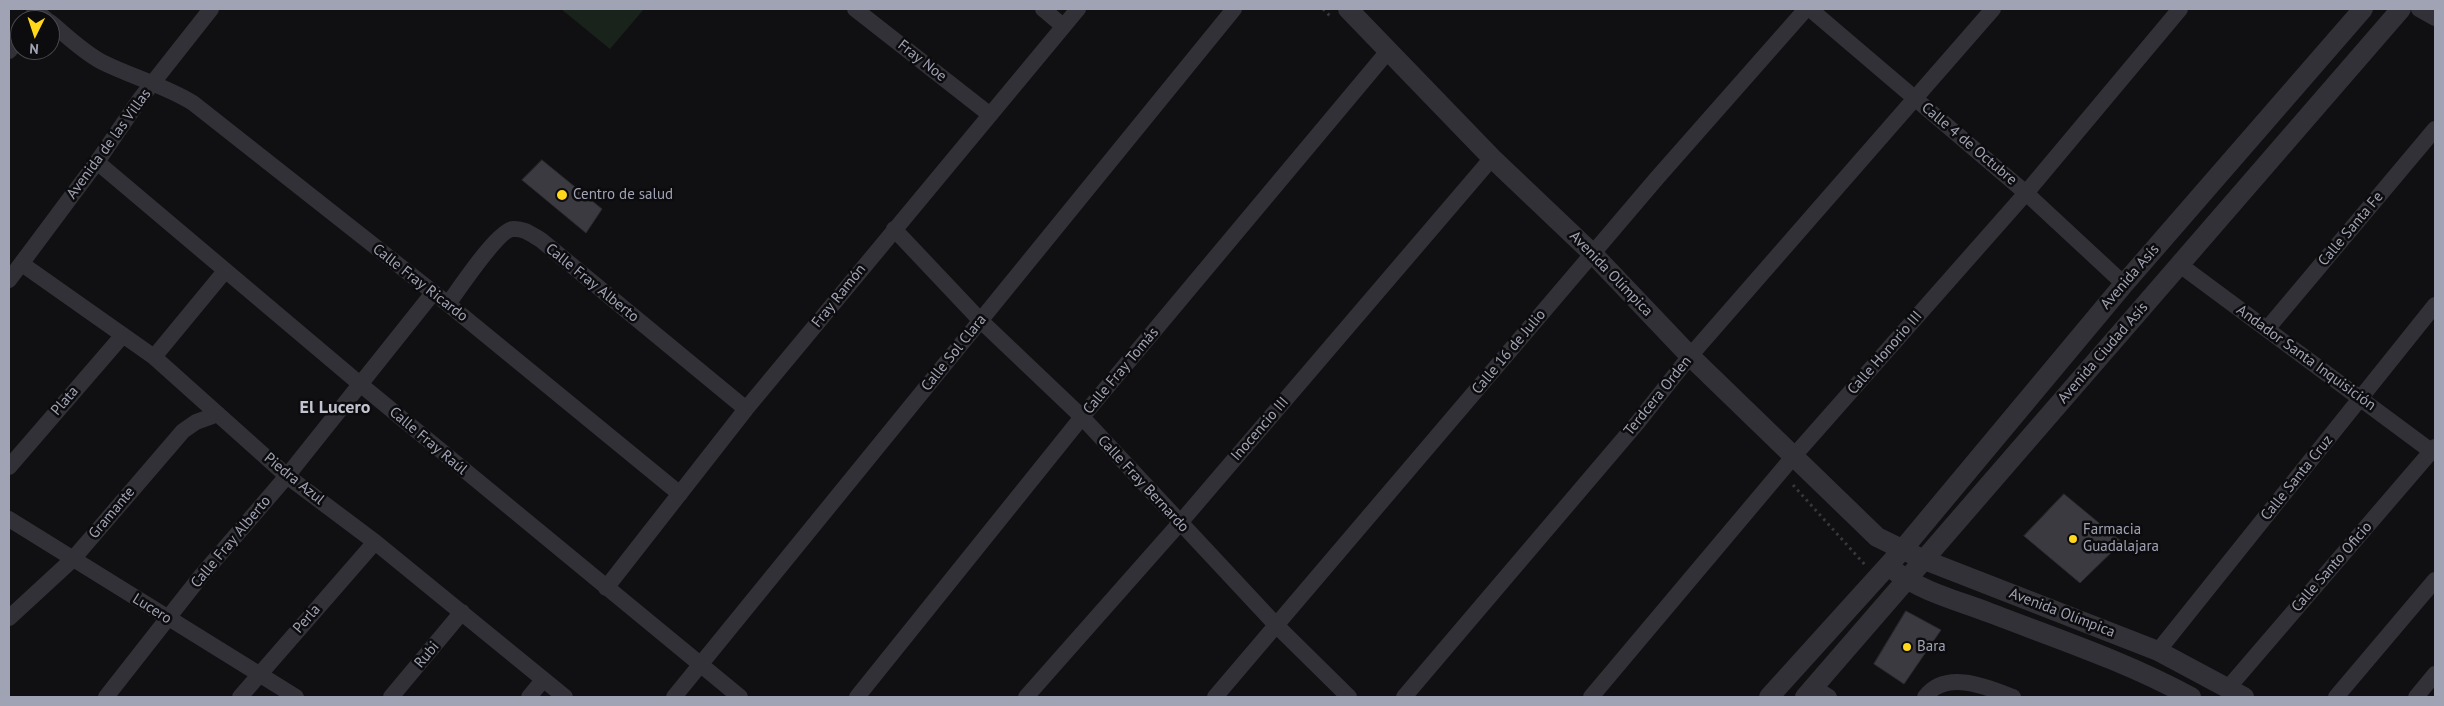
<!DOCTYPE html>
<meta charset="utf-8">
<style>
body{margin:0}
#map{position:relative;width:2444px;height:706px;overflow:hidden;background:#101012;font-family:"PT Sans",sans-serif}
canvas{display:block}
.frame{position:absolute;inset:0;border:10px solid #a0a3b4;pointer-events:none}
.north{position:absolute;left:10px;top:10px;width:50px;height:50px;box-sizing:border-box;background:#0c0b0d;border:1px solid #474850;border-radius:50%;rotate:184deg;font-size:14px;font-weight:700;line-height:20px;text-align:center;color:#a0a3b4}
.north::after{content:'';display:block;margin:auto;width:18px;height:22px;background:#ffd71b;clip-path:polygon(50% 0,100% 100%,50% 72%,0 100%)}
</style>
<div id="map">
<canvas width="2444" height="706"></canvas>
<div class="frame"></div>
<div class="north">N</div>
</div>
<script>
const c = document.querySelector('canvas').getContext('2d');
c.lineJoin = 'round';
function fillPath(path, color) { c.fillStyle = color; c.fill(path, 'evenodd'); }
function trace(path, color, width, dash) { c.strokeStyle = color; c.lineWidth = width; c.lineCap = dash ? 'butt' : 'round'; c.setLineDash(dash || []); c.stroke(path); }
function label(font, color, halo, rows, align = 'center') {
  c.font = font + ' "PT Sans",sans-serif'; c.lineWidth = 5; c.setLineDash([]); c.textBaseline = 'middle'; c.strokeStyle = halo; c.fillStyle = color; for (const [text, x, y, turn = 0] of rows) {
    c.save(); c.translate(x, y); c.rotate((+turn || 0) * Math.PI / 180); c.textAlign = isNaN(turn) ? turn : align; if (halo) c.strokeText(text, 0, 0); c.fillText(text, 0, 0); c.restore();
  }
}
fillPath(new Path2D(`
 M561 9H644L610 49Z`), '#1a221c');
const building = new Path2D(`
 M542 160 602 209 586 233 522 180Z
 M2064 494 2122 542 2080 583 2024 536Z
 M1906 611 1941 630 1904 684 1874 664Z`);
fillPath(building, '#3a3a40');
trace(building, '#2b2a2e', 1);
trace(new Path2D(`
 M1323 9 1330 16
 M1793 485 1866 566`), '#37383e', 3, [2.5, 4]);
trace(new Path2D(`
 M34 9 47 20
 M855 9 989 114
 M1043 9 1063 26
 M1810 9 2026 193 2124 284
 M2419 9 2435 18
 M50 22C67 36 83 52 102 62 132 77 164 85 193 103L448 304 680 494
 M9 51 20 38
 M97 162 360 384 740 697
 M894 229 980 320 1082 417 1277 626 1349 697
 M22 264 154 357 287 476 375 542 565 697
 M2180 265 2431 451
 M9 280 97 162 140 99 211 9
 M448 304C459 289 498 230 513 229 524 228 532 235 541 240L746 409
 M2267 329 2435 129
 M154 357 225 271
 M9 467 123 335
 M9 519 296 697
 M606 588 746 409 1078 9
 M9 618 73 559 183 431 196 422 218 414
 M2158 651 2435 305
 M1813 687 1829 697
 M2228 688 2435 447
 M106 697 201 576 287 476 433 293
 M240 697 375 542
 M391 697 462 612
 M529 697 543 680
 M674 697 1234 9
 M857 697 1082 417 1389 50
 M1026 697 1179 524 1492 158
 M1215 697 1657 178 1806 9
 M1404 697 1638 422 1690 356 1993 9
 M1591 697 1793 457 2026 193 2180 9
 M1925 697C1946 669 1987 687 2013 697
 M2336 697 2435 580
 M2416 697 2435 674`), '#313137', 16);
trace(new Path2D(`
 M1348 9 1492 158 1593 254 1690 356 1877 537 1922 559 2158 651 2244 697
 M1896 572C1923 592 1959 601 1990 613 2058 639 2127 662 2191 697
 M1769 697 1903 549 2124 284 2363 9
 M1805 697 2401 9`), '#313137', 20);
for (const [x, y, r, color] of [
 [562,195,6,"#ffd71b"],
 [2073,539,5,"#ffd71b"],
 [1907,647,5,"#ffd71b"]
]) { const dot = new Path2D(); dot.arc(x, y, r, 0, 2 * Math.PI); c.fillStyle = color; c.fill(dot); trace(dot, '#0c0b0d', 2); }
label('15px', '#a0a3b4', '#0c0b0d', [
 ["Fray Noe",922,61,38],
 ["Avenida de las Villas",109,144,-54],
 ["Calle 4 de Octubre",1969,144,40],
 ["Calle Santa Fe",2351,229,-50],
 ["Avenida Olímpica",1611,274,46],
 ["Avenida Asís",2130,277,-49],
 ["Calle Fray Ricardo",420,283,38],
 ["Calle Fray Alberto",592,283,39],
 ["Fray Ramón",839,296,-51],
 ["Calle 16 de Julio",1509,352,-50],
 ["Calle Sol Clara",954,353,-51],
 ["Calle Honorio III",1885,353,-49],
 ["Avenida Ciudad Asís",2103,353,-49],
 ["Andador Santa Inquisición",2306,358,36],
 ["Calle Fray Tomás",1121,371,-50],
 ["Terdcera Orden",1658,396,-51],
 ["Plata",65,401,-49],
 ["Inocencio III",1260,429,-49],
 ["Calle Fray Raúl",428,441,40],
 ["Calle Santa Cruz",2297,478,-51],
 ["Piedra Azul",294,479,39],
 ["Calle Fray Bernardo",1143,484,47],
 ["Gramante",112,513,-50],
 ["Calle Fray Alberto",231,542,-50],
 ["Calle Santo Oficio",2332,567,-49],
 ["Lucero",152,609,32],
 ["Avenida Olímpica",2062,613,21],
 ["Perla",307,619,-49],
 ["Rubi",427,655,-50]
]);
label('15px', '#a0a3b4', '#0c0b0d', [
 ["Centro de salud",573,195],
 ["Farmacia",2083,530],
 ["Guadalajara",2083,547],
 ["Bara",1917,647]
], 'left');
label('bold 18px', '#c1c3d0', '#0c0b0d', [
 ["El Lucero",335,408]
]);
</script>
